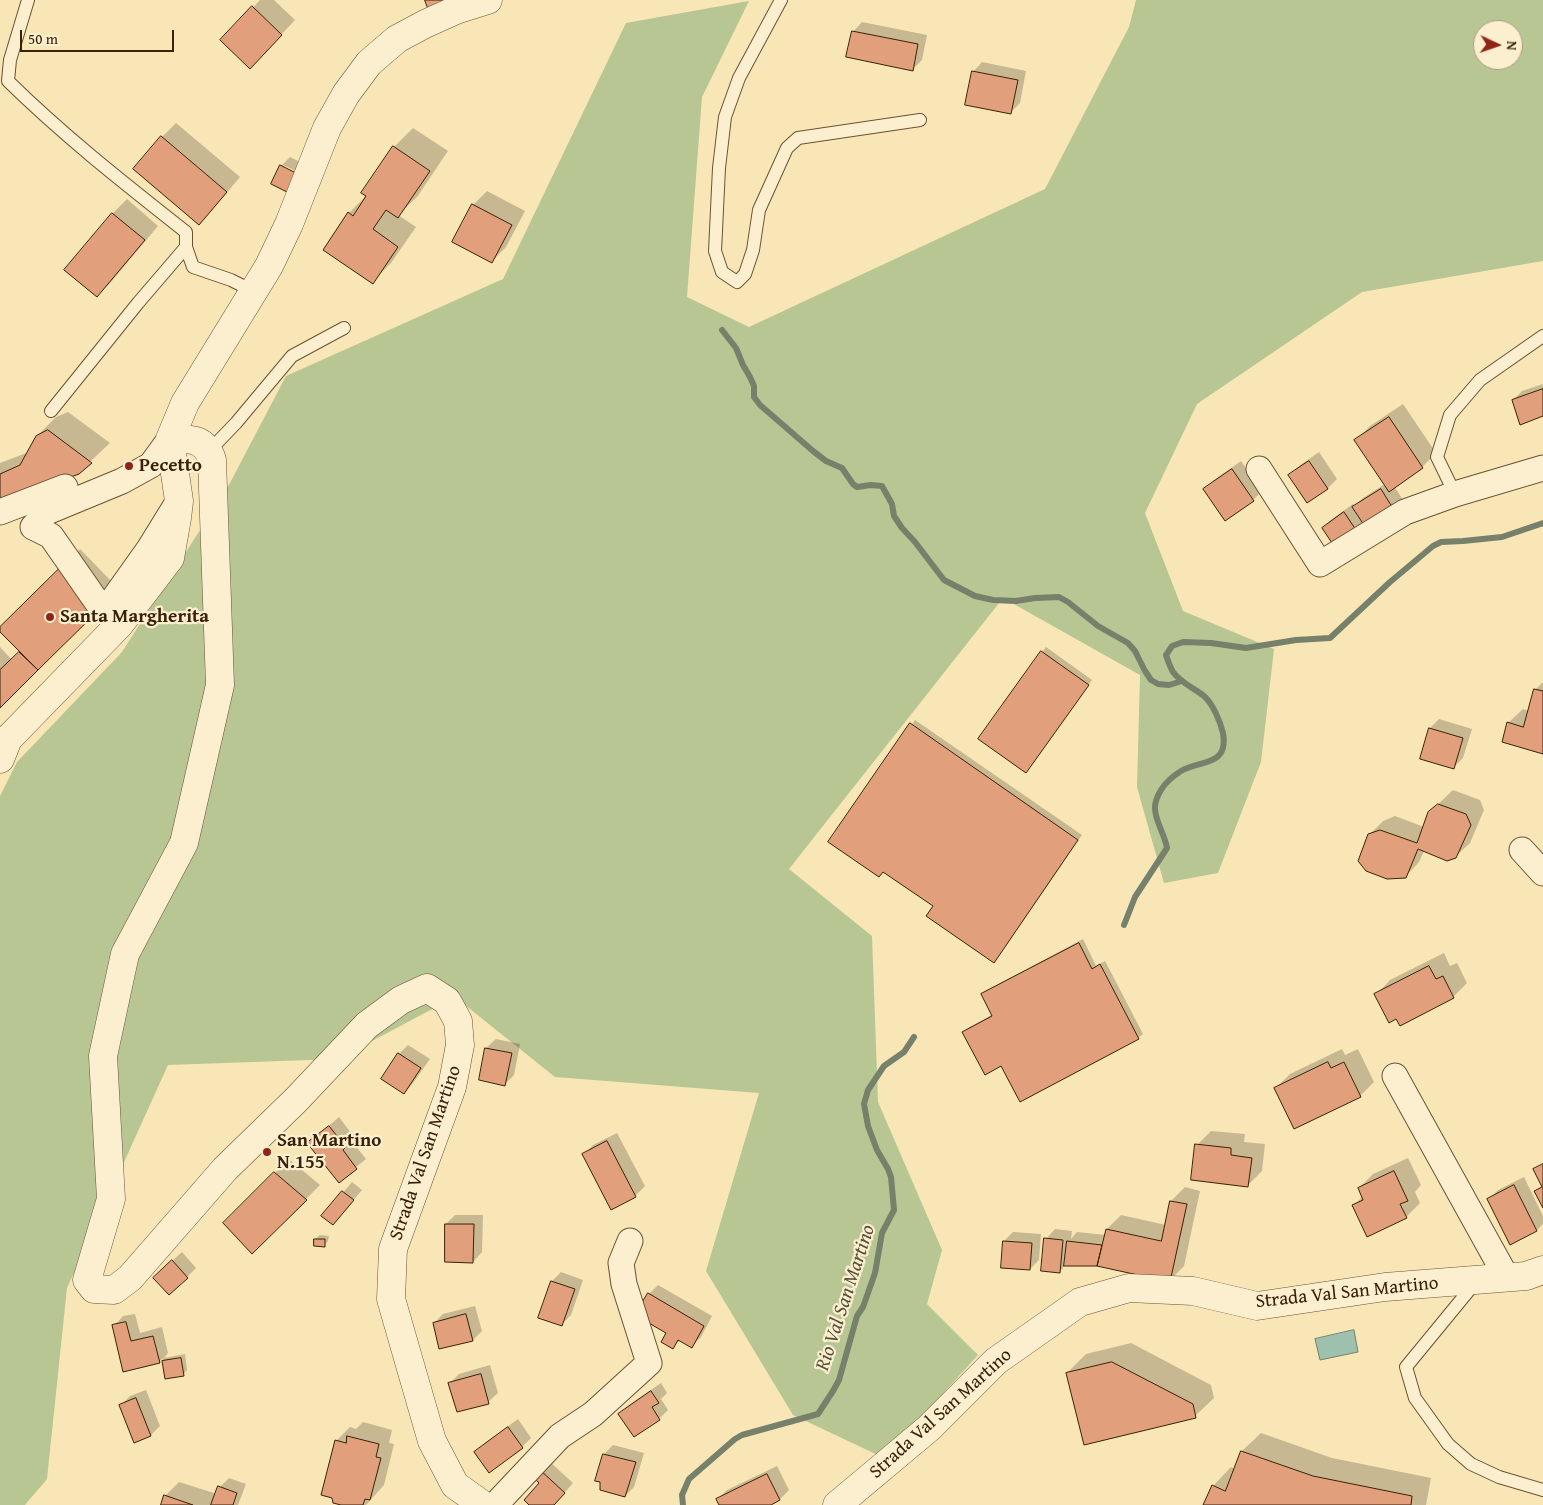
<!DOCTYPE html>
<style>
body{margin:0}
#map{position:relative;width:1543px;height:1505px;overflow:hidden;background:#f9e6b6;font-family:"Gentium Book Plus",serif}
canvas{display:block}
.north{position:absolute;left:1473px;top:20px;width:50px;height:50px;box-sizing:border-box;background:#fbefd0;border:1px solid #ae9d7f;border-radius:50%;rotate:93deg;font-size:14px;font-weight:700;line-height:20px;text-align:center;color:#3a2106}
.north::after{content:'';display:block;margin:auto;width:18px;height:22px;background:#8f2418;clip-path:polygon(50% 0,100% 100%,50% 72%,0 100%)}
.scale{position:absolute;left:20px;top:30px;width:154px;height:22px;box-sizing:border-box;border:2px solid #3a2106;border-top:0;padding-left:6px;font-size:15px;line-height:18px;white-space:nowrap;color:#3a2106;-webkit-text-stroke:4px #fbefd0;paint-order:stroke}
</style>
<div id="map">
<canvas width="1543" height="1505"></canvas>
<div class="north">N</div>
<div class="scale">50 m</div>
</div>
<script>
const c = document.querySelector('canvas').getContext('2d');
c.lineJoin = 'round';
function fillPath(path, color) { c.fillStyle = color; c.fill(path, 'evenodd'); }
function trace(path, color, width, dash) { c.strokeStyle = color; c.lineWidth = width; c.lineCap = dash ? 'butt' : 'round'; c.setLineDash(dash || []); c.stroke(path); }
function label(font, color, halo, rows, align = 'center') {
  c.font = font + ' "Gentium Book Plus",serif'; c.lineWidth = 4.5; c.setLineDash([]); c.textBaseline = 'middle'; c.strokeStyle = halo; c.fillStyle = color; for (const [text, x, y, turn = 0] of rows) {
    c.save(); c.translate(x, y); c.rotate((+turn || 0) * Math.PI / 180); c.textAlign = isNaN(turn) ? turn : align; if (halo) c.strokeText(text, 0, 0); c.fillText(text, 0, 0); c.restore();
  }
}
fillPath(new Path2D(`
 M1136 0H1543V261L1362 292 1197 404 1145 513 1183 611 1274 649 1261 762 1218 873 1164 883 1137 787 1140 675 1003 598 789 869 872 936 878 1102 942 1250 927 1304 978 1355 884 1458 793 1415 706 1271 759 1093 555 1077 455 997 338 1059 168 1065 67 1288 47 1479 25 1505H0V796L17 762 122 652 230 483 286 376 503 279 626 23 749 1 702 97 687 297 749 327 1045 189 1129 27ZM1483 30H1513V60H1483Z`), '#b7c693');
const water = new Path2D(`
 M1354 1330 1358 1352 1320 1360 1315 1339Z`);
fillPath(water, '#9ec0ae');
trace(water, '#76806b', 1);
fillPath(new Path2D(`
 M260 0H274L295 20 264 53 222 40Z
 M862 22 927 35 922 60 913 69 853 32Z
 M982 62 1026 71 1020 103 1011 112 973 72Z
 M176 123 240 177 213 209 199 223 135 169 162 137Z
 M413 128 448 151 417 197 398 215 416 227 391 263 372 282 349 213 367 195 363 193 394 147Z
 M290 157 308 166 304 175 283 165V168L281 166Z
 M487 191 525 211 506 247 492 261 473 205Z
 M127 199 158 226 111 282 97 296 66 270 113 213Z
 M1543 384V415L1513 400 1522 391Z
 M1403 404 1436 453 1422 467 1394 486 1403 500 1393 509 1358 532 1323 528 1332 519 1353 504 1355 506 1363 498 1385 484 1356 440 1370 426Z
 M68 412 110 443 78 473 0 501V463L29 452 37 436 56 417Z
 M1319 452 1337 479 1328 488 1307 501 1290 475 1299 466Z
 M1241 461 1262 491 1253 500 1205 489 1214 480Z
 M80 549 118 588 0 706V647L12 660 21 651 0 630V629Z
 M1046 647 1092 680 1030 767 980 738Z
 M1543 682V753L1508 723 1523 709 1529 711 1535 690Z
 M1439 719 1472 729 1463 758 1454 767 1430 728Z
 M915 720 1082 835 998 957 935 906 884 871 830 842Z
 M1453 790 1480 800 1484 810 1470 843 1455 857 1424 851 1419 862 1405 877 1369 835 1383 821 1395 816 1424 827 1429 813Z
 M1083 939 1096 966 1105 961 1143 1034 1138 1038 964 1032 968 1028 993 1014 982 994 987 990Z
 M1444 953 1450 966 1457 963 1467 983 1453 997 1397 1018 1376 995 1390 980Z
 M496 1039 520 1044 514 1075 505 1084 486 1048Z
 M408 1045 430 1059 413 1083 404 1093 399 1054Z
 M1342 1049 1345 1055 1358 1049 1374 1082 1360 1096 1276 1088 1290 1074Z
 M339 1117 354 1137 351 1140 366 1159 339 1181 309 1143Z
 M1211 1131 1245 1134 1244 1142 1265 1144 1262 1171 1248 1185 1197 1145Z
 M617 1133 645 1186 635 1196 611 1208 584 1155 593 1145Z
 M1408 1158 1421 1185 1415 1192 1420 1203 1406 1217 1354 1205 1363 1196 1359 1188 1373 1174Z
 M289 1159 320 1185 252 1253 225 1223Z
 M1524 1177 1543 1216V1224L1537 1230 1489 1199 1498 1190Z
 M352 1182 362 1190 333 1224 323 1216Z
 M1185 1187 1200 1191 1184 1266 1170 1280 1098 1265H1066L1059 1272 1046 1239 1055 1229 1072 1231 1071 1239 1077 1232 1106 1235 1107 1229 1121 1215 1166 1225 1171 1201Z
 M455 1215H483L482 1252 473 1262 446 1224Z
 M1013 1232 1041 1234 1039 1260 1030 1269 1004 1241Z
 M320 1235 329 1236 328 1241 324 1246 315 1239Z
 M182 1252 196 1268 187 1277 164 1268Z
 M561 1272 583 1280 571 1315 562 1324 552 1281Z
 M658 1285 712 1316 701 1337 692 1346 680 1340 673 1347 668 1332 649 1294Z
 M475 1306 482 1331 473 1340 434 1323 443 1314Z
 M135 1314 140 1333 162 1327 168 1353 164 1358 185 1354 187 1370 183 1375 166 1377 163 1358 159 1362 124 1370 114 1326 123 1316Z
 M1131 1343 1211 1385 1214 1398 1195 1416 1067 1373 1086 1354Z
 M490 1365 498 1393 488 1402 450 1383 459 1374Z
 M661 1383 667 1393 661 1399 668 1410 659 1419 620 1414 629 1405Z
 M146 1390 160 1426 151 1435 135 1441 121 1405 130 1396Z
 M518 1419 531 1438 522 1447 476 1452 485 1443Z
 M363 1422 392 1430 389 1443 394 1444 384 1485 366 1505H346L336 1441 350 1427 356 1429Z
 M1261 1433 1332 1458 1431 1478 1426 1505H1204L1213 1486 1231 1467 1235 1469 1242 1451Z
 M613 1445 644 1453 634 1487 625 1496 604 1454Z
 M549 1461 573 1483 554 1505H531L541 1483 534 1476Z
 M777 1466 789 1490 780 1499 768 1505H720L718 1499 727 1490Z
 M229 1478 246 1484 238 1505H162L165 1496 179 1482 217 1494 220 1487Z`), '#0003');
trace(new Path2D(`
 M722 330 736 348 743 365 750 377 754 386V397L760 405 813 451 826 461 842 468 853 484 857 487 871 485 882 486 892 504 894 516 902 528 915 542 944 580 975 596 993 600 1016 601 1035 598 1059 597 1068 602 1098 626 1128 643 1135 651 1145 671 1151 680 1158 684 1169 685 1182 681
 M1124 925 1135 897 1167 848C1165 835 1154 819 1155 807 1155 801 1158 795 1161 790 1166 782 1173 776 1181 771 1199 760 1229 767 1223 733 1220 721 1213 704 1204 696 1194 688 1181 683 1173 672 1170 667 1168 661 1166 655L1172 646 1183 642 1211 643 1246 648 1296 640 1330 638 1390 582 1433 546 1441 542 1463 541 1502 537 1543 523
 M683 1505 682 1495 689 1479 735 1439 742 1435 818 1414 833 1391 839 1380 857 1316 863 1307 875 1273 882 1233 894 1210 891 1177 888 1169 877 1150 868 1126 864 1104 868 1090 884 1066 904 1052 914 1037`), '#76806b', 6);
const building = new Path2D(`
 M425 0H451L428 8Z
 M252 6 282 35 250 69 220 40Z
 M852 31 918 44 913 71 846 57Z
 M972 71 1018 80 1011 114 965 105Z
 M161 136 227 192 199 225 133 169Z
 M393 146 430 171 398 218 386 210 373 229 398 247 373 284 323 250 348 212 353 216 366 196 361 193Z
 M280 165 300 175 291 194 271 184Z
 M472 204 512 225 492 263 452 242Z
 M112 213 145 240 97 297 64 270Z
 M1543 389V416L1520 425 1512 400Z
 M1389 417 1423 468 1389 492 1354 440Z
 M48 430 92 463 79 474 0 503V474L20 465 36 436Z
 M1309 461 1328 489 1307 503 1288 475Z
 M1232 469 1254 501 1225 521 1203 489Z
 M1381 489 1394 510 1366 528 1352 507Z
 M1344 512 1358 533 1336 549 1322 528Z
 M61 567 101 608 38 670 0 632V627Z
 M1041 651 1089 685 1026 773 978 739Z
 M19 652 38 670 0 708V670Z
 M1534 689 1543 691V754L1502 742 1507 722 1523 727Z
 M910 723 1078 840 994 963 926 916 933 906 883 872 879 877 828 842Z
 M1429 728 1463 738 1454 769 1420 759Z
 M1438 804 1466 814 1471 825 1456 858 1447 861 1418 849 1406 878 1387 879 1366 871 1358 861 1368 834 1380 830 1417 843 1428 812Z
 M1079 943 1092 969 1100 964 1139 1039 1020 1102 1001 1066 985 1075 962 1032 992 1016 981 994Z
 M1429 966 1436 979 1443 976 1454 998 1400 1026 1396 1019 1389 1023 1374 994Z
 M485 1048 512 1053 505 1086 479 1080Z
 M398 1053 421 1068 404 1094 381 1079Z
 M1328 1062 1331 1068 1344 1062 1361 1097 1294 1129 1274 1088Z
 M329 1126 346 1147 343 1150 357 1169 339 1183 307 1143Z
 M607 1141 636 1197 611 1210 582 1154Z
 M1195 1144 1231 1148V1155L1252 1158 1248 1187 1191 1180Z
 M1543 1164V1208L1534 1191 1542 1187 1533 1169Z
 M1394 1171 1408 1201 1400 1204 1407 1218 1367 1237 1352 1205 1363 1200 1358 1188Z
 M274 1172 307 1200 252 1254 223 1223Z
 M1514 1185 1537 1231 1510 1245 1487 1199Z
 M342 1191 354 1200 333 1225 321 1216Z
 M1170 1201 1187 1204 1170 1282 1097 1266 1106 1229 1161 1241Z
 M445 1224H474L473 1263 445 1262Z
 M1044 1238 1063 1240 1060 1273 1041 1271Z
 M314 1239H325V1247L314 1246Z
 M1003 1241 1032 1243 1030 1270 1001 1268Z
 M1067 1241 1102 1245 1097 1266H1064Z
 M172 1260 188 1278 169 1295 153 1278Z
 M551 1281 575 1289 562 1326 538 1318Z
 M648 1293 704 1326 692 1348 678 1340 673 1349 661 1342 666 1333 635 1315Z
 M466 1314 473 1341 439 1349 433 1323Z
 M126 1322 131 1341 153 1336 160 1363 123 1372 112 1325Z
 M181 1358 184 1376 165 1379 162 1361Z
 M1112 1362 1193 1404 1196 1418 1084 1445 1066 1373Z
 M481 1374 489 1404 457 1412 448 1383Z
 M651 1391 659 1403 652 1407 660 1420 634 1437 618 1414Z
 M136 1398 151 1436 134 1443 119 1405Z
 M508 1427 523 1448 489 1473 474 1452Z
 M347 1436 379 1444 376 1457 381 1458 370 1500 365 1499 363 1505H341L333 1503 332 1498 321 1495 335 1440 346 1443Z
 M1241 1451 1313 1476 1412 1496 1411 1505H1203L1212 1485 1225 1491Z
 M603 1454 636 1462 625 1497 600 1490V1482L595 1481Z
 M539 1469 565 1493 554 1505H529L524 1500 539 1483 532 1476Z
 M767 1474 780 1500 771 1505H719L716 1499Z
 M218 1486 237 1493 233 1505H211Z
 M164 1495 193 1505H161Z`);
fillPath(building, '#e19f7c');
trace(building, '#3a2106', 1);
const service = new Path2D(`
 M28 0 10 60 8 81C64 136 124 183 186 232V247L193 267 231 280 253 291
 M781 0 739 78 725 117 719 168 715 251 722 272 737 282 745 274 753 250 759 210 787 148 798 138 920 120
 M51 411 138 303 186 247
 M210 450 236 423 292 356 344 328
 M1455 494 1437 457 1450 415 1480 380 1543 336
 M1475 1283 1406 1367 1415 1398 1448 1444 1471 1464 1499 1477 1543 1490`);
const minor = new Path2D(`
 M170 439 151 465 122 481 47 512 33 527 51 536 97 602 107 603 112 601 149 549 178 502
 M1259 469 1320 564 1405 512 1455 494 1543 468
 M0 512 65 487
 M1522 850 1543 873
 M1395 1076 1507 1278
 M495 1505 560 1436 593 1414 649 1363 624 1284 621 1263 630 1241`);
const tertiary = new Path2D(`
 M170 439C190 439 205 437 212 460L220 685 184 843 125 954 103 1056 111 1199 87 1280 94 1289 114 1290 130 1278 225 1169 296 1100 367 1025 401 1000 427 988 447 1001 458 1021 460 1045 452 1087 393 1249 391 1299 432 1441 455 1485 483 1505
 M170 439 185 403 269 266 289 224 327 128 346 94 369 63 397 39 425 24 456 10 488 0
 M0 759 8 739 119 625 170 558 177 518 179 501 170 439
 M837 1505 929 1428 996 1361 1080 1302 1129 1288 1193 1291 1257 1306 1385 1287 1526 1276 1543 1270`);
trace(service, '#6a5232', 14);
trace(minor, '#6a5232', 27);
trace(tertiary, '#6a5232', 29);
trace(service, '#fbefd0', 12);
trace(minor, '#fbefd0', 25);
trace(tertiary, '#fbefd0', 28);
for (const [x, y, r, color] of [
 [129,466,5,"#8f2418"],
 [50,617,5,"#8f2418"],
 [267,1152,5,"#8f2418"]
]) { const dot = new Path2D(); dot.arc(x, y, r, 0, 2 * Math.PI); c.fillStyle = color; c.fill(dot); trace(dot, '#fbefd0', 2); }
label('bold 19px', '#3a2106', '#fbefd0', [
 ["Pecetto",139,466],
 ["Santa Margherita",60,617],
 ["San Martino",277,1141],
 ["N.155",277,1163]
], 'left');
label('19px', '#3a2106', '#fbefd0', [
 ["Strada Val San Martino",426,1153,-71],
 ["Strada Val San Martino",1347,1293,-6],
 ["Strada Val San Martino",941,1414,-42]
]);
label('italic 20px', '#585138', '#fbefd0', [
 ["Rio Val San Martino",846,1298,-72]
]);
</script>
